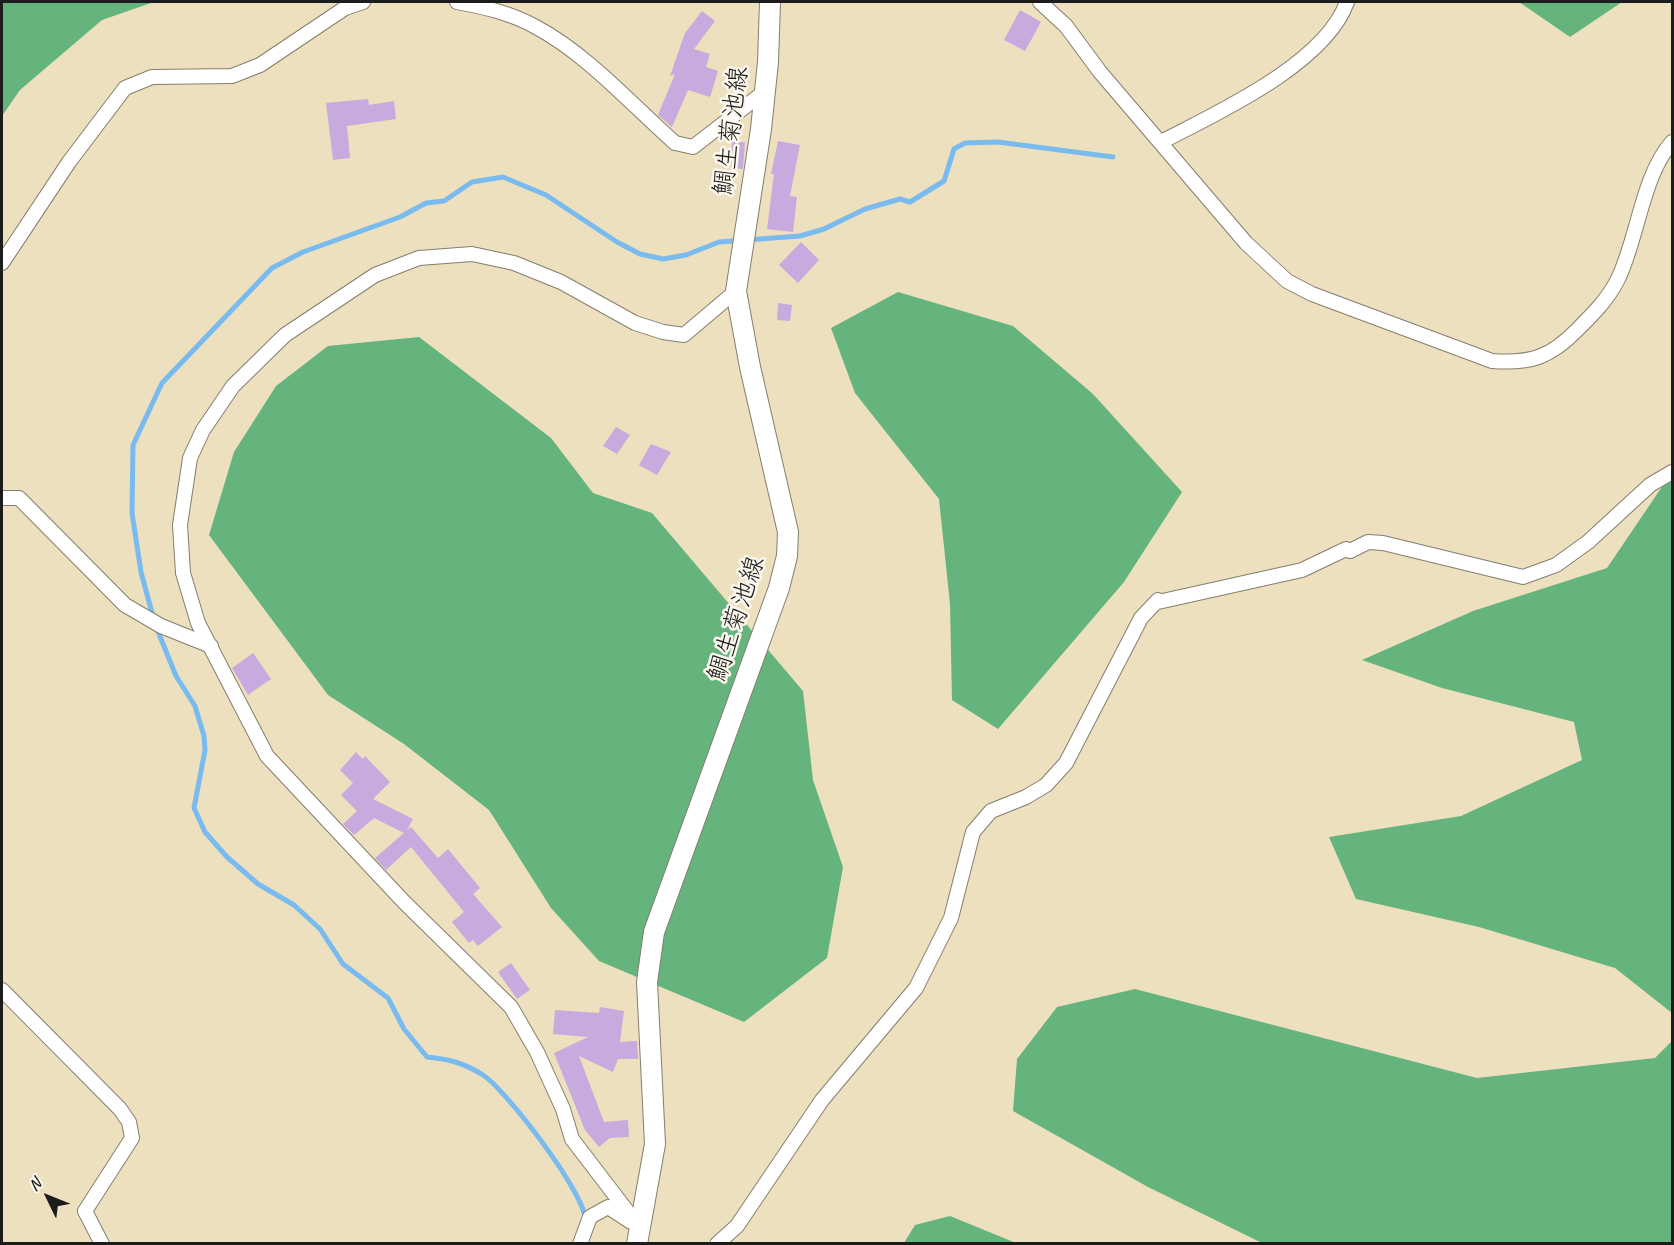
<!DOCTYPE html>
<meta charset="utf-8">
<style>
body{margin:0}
#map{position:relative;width:1674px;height:1245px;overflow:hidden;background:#ede0be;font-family:Caveat,sans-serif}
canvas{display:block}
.frame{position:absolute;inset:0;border:3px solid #1c1c1c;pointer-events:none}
.north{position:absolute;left:18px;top:1167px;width:60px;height:60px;-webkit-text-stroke:4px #fbf7ec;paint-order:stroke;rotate:313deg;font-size:16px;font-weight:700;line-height:24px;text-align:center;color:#1c1c1c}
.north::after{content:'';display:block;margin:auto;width:21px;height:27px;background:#1c1c1c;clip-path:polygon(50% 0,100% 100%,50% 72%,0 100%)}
</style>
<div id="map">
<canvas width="1674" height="1245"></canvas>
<div class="frame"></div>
<div class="north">N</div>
</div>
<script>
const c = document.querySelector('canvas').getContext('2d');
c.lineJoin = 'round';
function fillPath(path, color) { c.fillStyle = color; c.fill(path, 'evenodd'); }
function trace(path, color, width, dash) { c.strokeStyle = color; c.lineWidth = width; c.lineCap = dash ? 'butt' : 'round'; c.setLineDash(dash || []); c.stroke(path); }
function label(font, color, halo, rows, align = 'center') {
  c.font = font + ' Caveat,"Klee One",sans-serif'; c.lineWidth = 5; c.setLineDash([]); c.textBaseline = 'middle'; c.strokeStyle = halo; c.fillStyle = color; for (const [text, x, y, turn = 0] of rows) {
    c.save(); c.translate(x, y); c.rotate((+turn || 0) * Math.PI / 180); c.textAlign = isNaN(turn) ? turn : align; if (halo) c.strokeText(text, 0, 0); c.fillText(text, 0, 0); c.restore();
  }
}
fillPath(new Path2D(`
 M2 2H154L102 20 20 90 2 116Z
 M1519 2H1622L1570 37Z
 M898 292 1013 326 1093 394 1182 492 1124 582 998 729 952 700 950 604 939 499 855 393 831 328Z
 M419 337 551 438 593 493 652 513 803 691 813 780 843 867 827 958 744 1022 599 961 551 908 489 810 404 744 328 695 209 535 234 452 276 386 328 346Z
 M1672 472V1013L1615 968 1479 927 1356 899 1329 837 1461 816 1582 760 1574 722 1442 688 1362 660 1473 611 1607 568Z
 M1135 989 1477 1078 1655 1058 1672 1041V1243H1262L1148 1187 1013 1111 1017 1059 1057 1007Z
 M950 1216 1016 1243H904L915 1225Z`), '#65b47e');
trace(new Path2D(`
 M585 1219C585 1193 506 1090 483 1075 464 1063 449 1059 427 1057L404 1029 388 998 343 964 320 929 294 905 258 884 227 857 205 832 194 808 205 750 204 736 195 706 176 676 155 624 141 572 132 513 133 445 162 383 272 268 303 252 400 217 426 203 444 201 472 182 503 177 546 195 617 242 640 254 663 259 686 255 719 242 800 236 824 229 865 209 900 199 910 202 944 181 954 149 965 143 998 142 1113 157`), '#7abbef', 5);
fillPath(new Path2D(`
 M1020 10 1041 22 1025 51 1004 40Z
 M702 11 715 21 694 49 710 54 706 67 718 71 710 97 688 90 672 127 658 115 675 74 670 76 685 33Z
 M368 99 369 105 394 101 396 119 347 126 350 158 333 160 326 103Z
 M778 141 800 145 790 196 797 197 793 232 767 229 774 174H771Z
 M732 142H745L743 169 731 168Z
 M801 242 819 260 798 283 779 265Z
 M778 303 792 305 790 321 777 320Z
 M616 427 630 435 617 454 603 446Z
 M651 444 671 452 657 475 639 465Z
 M253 653 271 679 248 695 232 668Z
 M356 752 363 759 365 756 390 782 373 799 413 819 407 830 411 827 438 858 448 849 480 888 473 894 502 927 478 946 473 940 469 943 452 922 464 912 411 847 386 870 375 858 404 833 374 818 354 835 343 824 357 811 341 795 353 783 340 770Z
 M511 963 530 990 517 999 498 972Z
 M600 1007 624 1011 620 1042 637 1041 638 1059H618L613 1072 579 1056 604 1122 628 1120 629 1137 610 1138 599 1147 585 1130 554 1053 588 1037 553 1034 555 1010 599 1013Z`), '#c7aade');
const minor = new Path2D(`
 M457 2C484 7 511 13 536 27 588 55 631 104 675 143L693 147 764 92
 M1040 2 1066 26 1100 72 1246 243 1287 281 1312 294 1492 361C1531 364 1551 357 1578 329 1594 313 1608 299 1618 279 1638 238 1642 176 1672 142
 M1161 142C1217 113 1325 64 1347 2
 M2 263 69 162 125 88 152 77 232 76 260 65 345 8 363 2
 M2 498H19L125 605 161 626 211 646
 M2 990 120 1109 129 1122 132 1138 85 1211 102 1244
 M640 1228 572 1139 563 1109 537 1052 511 1007 404 902 267 756 198 623 183 573 180 525 190 458 203 430 233 386 285 335 375 275 419 258 472 254 514 263 561 282 635 323 663 332 684 335 736 291
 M580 1244 590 1217 608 1207 631 1222
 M717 1244 737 1226 822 1100 916 988 951 918 973 832 991 811 1026 797 1046 785 1066 763 1141 618 1158 600V602L1302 570 1346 549 1350 551 1368 542 1383 543 1523 577 1556 565 1588 542 1650 485 1672 472`);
const secondary = new Path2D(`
 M637 1244 655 1144 647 982 654 932 779 588 787 556 788 532 750 367 736 291 761 129 768 62 770 2`);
trace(minor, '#847e6d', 16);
trace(secondary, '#847e6d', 22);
trace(minor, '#fff', 14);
trace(secondary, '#fff', 20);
label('26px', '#1c1c1c', '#fbf7ec', [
 ["鯛生菊池線",732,131,-83],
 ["鯛生菊池線",737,619,-72]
]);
</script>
